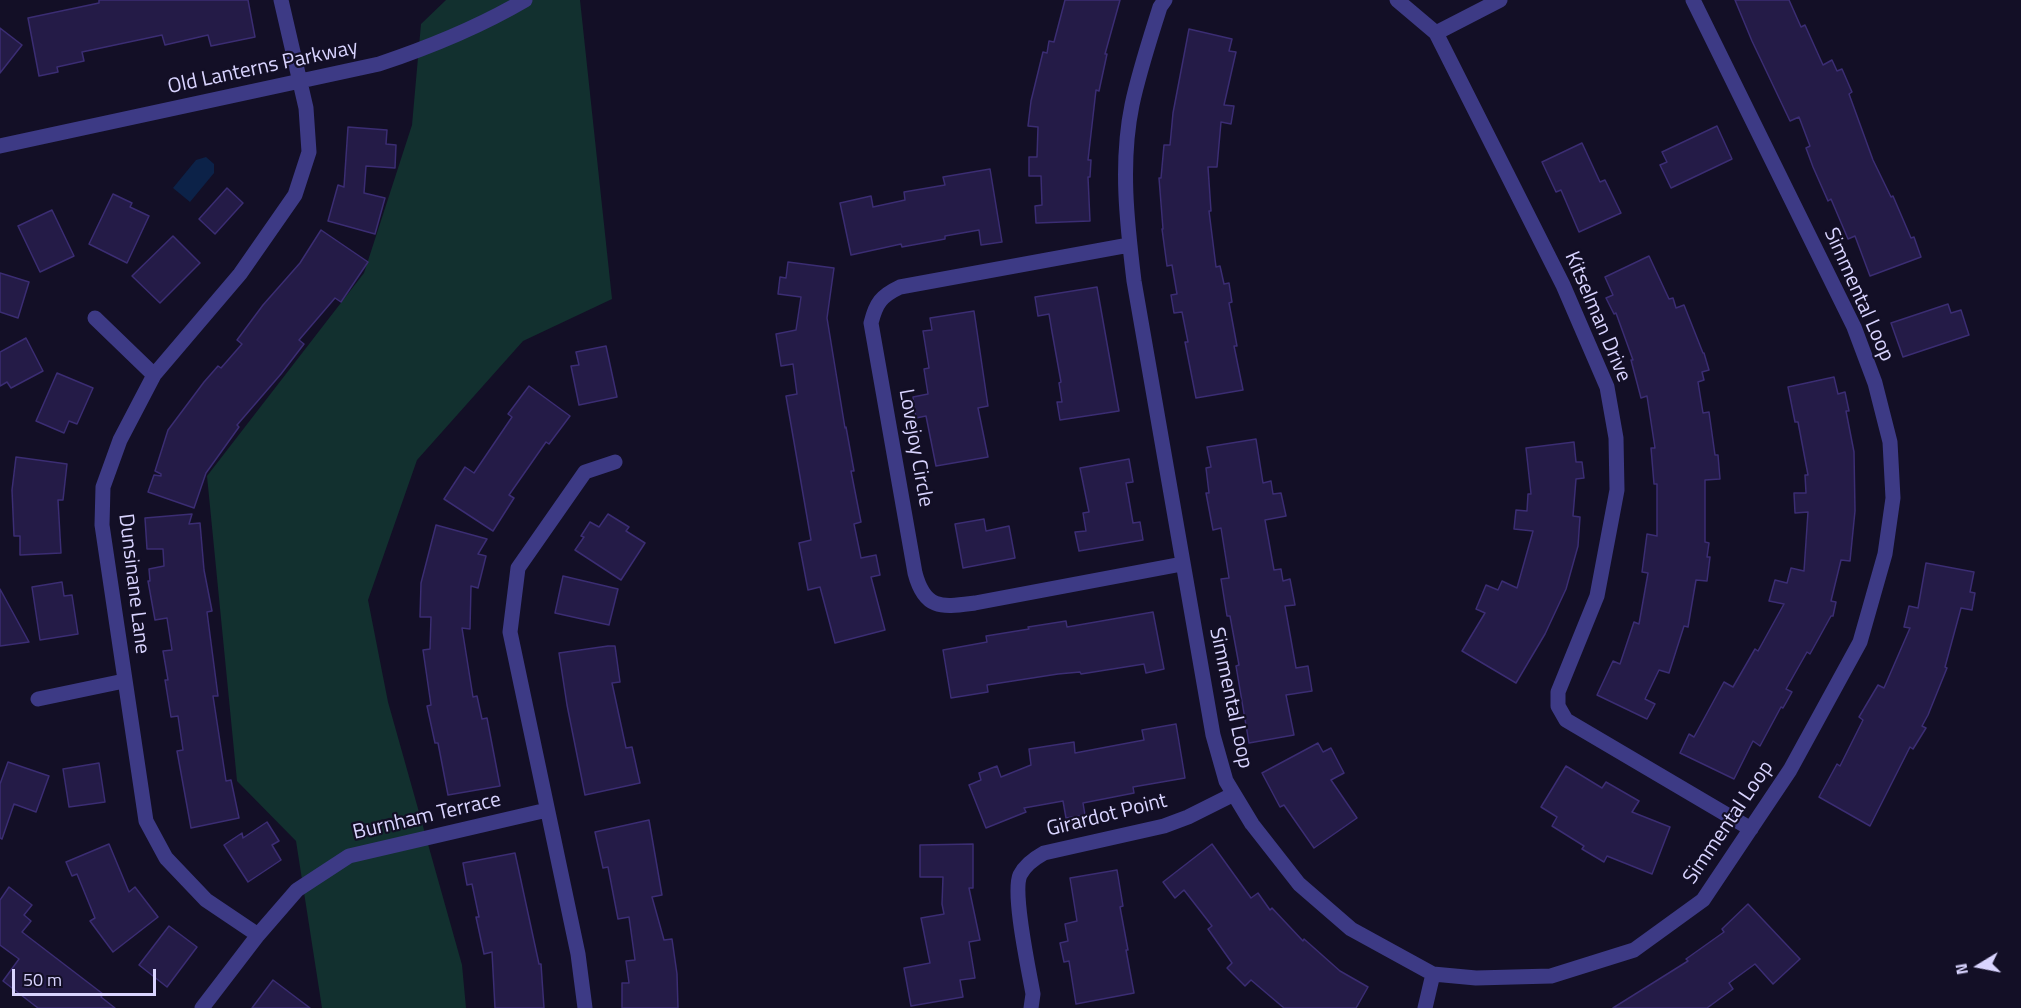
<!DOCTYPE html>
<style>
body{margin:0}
#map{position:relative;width:2021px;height:1008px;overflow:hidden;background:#130f26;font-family:"Titillium Web",sans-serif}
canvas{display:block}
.north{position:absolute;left:1949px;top:936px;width:60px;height:60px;-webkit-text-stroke:4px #130f26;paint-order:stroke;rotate:260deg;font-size:16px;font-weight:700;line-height:24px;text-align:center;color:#d9d4ff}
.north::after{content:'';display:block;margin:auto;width:21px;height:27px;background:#d9d4ff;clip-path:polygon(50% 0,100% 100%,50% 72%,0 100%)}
.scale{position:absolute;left:12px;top:969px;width:144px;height:27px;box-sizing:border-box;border:3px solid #d9d4ff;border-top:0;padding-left:8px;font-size:18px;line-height:21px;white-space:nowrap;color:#d9d4ff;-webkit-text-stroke:4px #130f26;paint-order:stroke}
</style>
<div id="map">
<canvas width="2021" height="1008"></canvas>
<div class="north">N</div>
<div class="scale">50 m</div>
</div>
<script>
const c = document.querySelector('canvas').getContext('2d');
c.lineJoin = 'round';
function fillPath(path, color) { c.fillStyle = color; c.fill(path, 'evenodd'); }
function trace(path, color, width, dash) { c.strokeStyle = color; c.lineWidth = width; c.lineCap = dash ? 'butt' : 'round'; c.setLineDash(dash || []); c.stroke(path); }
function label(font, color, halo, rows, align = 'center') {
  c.font = font + ' "Titillium Web",sans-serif'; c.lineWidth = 4.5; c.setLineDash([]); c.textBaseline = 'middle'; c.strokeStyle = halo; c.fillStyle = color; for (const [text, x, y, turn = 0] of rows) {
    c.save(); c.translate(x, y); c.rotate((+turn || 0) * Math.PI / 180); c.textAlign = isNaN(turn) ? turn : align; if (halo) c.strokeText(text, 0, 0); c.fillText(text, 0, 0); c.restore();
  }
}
fillPath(new Path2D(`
 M446 0H580L612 299 523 341 417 460 368 600 388 702 462 965 466 1008H322L296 841 237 781 207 476 364 273 412 125 421 24Z`), '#12302f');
fillPath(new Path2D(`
 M206 157 214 164V173L190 202 173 188 196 160Z`), '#0c2248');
const building = new Path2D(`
 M99 0H248L255 37 211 46 208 35 165 45 162 35 82 52 84 61 57 67 58 72 39 76 28 18 99 3Z
 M1065 0H1120L1105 54H1107L1099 91 1096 90 1088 160H1091L1090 177H1088L1090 221 1036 223 1035 206 1042 205 1041 176H1029V157H1037L1038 127 1028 126 1031 101 1043 52 1047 53 1049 41 1054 42Z
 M1735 0H1789L1801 27 1805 25 1823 65 1832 60 1837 71 1842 69 1852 92 1849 94 1873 160 1891 197 1893 196 1911 238 1914 237 1921 257 1870 276 1855 236 1848 239 1831 199 1828 201 1813 167 1806 148 1810 146 1799 117 1790 121 1752 41Z
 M0 28 22 45 0 73Z
 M1189 29 1232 39 1229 51 1236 52 1224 105 1234 106 1231 124 1221 122 1217 167H1208L1211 211H1209L1216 267 1220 266 1224 284 1229 283 1232 302 1229 303 1237 346H1234L1243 390 1196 398 1185 342H1188L1182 312 1174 313 1171 295 1177 294 1172 265 1167 266 1162 229H1163L1159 178H1161L1164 145H1170L1173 113Z
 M1717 126 1732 159 1671 188 1660 165 1667 162 1662 152Z
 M348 127 387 130 386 144 396 145 395 168 366 166 364 193 385 198 375 234 328 221 338 185 344 187Z
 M1582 143 1600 182 1605 180 1621 213 1579 232 1561 190 1556 192 1542 162Z
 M990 169 1002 242 981 245 979 230 945 236V239L902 247 901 244 851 255 840 203 871 196 873 207 905 200 904 192 945 185 943 177Z
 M227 188 243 203 215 234 199 219Z
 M113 194 132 203 130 207 149 216 127 263 89 244Z
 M52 210 74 256 40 272 18 226Z
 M321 230 368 262 341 302 335 298 299 340 304 344 281 374 237 425 239 427 206 473 194 508 148 492 154 475 161 476V474L155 471 168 430 204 382 218 366 221 368 242 344 237 340 263 305 300 263Z
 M173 236 200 263 160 303 132 276Z
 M1649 256 1669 299 1673 298 1676 308 1684 305 1703 353H1704L1709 370 1702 372 1704 380 1698 382 1703 413 1709 412 1715 455H1718L1720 479 1705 480V542L1709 543 1707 557H1710L1707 581 1696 580 1688 627 1684 626 1669 673 1659 670 1645 699 1655 704 1647 719 1597 695 1613 661 1620 664 1634 622 1639 624 1648 573 1642 572 1647 534 1657 536V484H1654L1651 448H1655L1647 396 1641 398 1631 360H1633L1616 313 1614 314 1606 298 1613 295 1605 277Z
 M788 262 834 268 827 318 845 428 846 427 854 471H851L861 522 854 524 861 558 876 555 880 575 871 577 885 630 835 643 820 587 808 590 799 543 811 540 786 396 797 394 793 364 781 366 776 334 796 330 801 297 778 294 780 277 786 278Z
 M0 273 29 282 18 318 0 312Z
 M1097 287 1119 411 1060 420 1057 402H1062L1059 383 1061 382 1052 332 1049 314 1038 316 1035 297Z
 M1948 304 1951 313 1961 310 1969 335 1903 357 1891 323Z
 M974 311 988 406 978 408 988 457 936 466 926 416 916 418 913 397 928 394 924 369 929 368 923 331 932 330 930 318Z
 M26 338 43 371 11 388 7 382 0 386V352Z
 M606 346 617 397 579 405 571 366 579 365 576 352Z
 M57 373 93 388 77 424 69 421 64 433 36 421Z
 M1834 377 1838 394 1845 392 1849 411H1846L1854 452 1855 511 1850 561 1841 560 1831 601 1836 602 1833 616H1831L1810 654 1807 652 1786 689 1792 692 1783 708 1781 707 1760 746 1753 741 1734 779 1680 753 1689 734 1694 737 1724 682 1733 687 1755 649 1758 651 1784 604 1769 601 1775 580 1787 583 1791 568 1804 571 1808 512 1795 513 1794 493H1806L1805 475H1808L1798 422H1795L1788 387Z
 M529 386 570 416 549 444 546 442 509 495 514 498 493 531 444 499 465 467 474 473 512 417 508 414Z
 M1256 439 1263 483 1271 481 1273 494 1281 493 1286 516 1265 520 1274 570 1281 569 1283 581 1290 579 1295 605 1285 606 1296 668 1308 666 1312 691 1286 695 1294 735 1249 743 1236 666 1239 665 1230 616H1227L1221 579 1229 578 1221 528 1213 530 1206 493H1209L1206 468 1211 467 1207 447Z
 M1574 442 1576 462H1582L1584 478 1576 479 1573 516 1580 517 1578 546 1566 589 1545 634 1516 683 1462 651 1485 613 1476 609 1486 585 1498 590 1502 581 1517 588 1533 531 1514 529 1516 510 1527 511 1528 494H1531L1526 448Z
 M16 457 67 464 63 500H58L61 553 20 555V536H14L12 490Z
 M1129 459 1133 482 1126 483 1128 494 1133 523 1140 522 1143 540 1079 551 1075 532 1086 531 1083 513 1089 512 1080 468Z
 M192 514 189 524 200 523 204 570 212 611 207 612 218 696H213L226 781 231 780 239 818 191 828 177 751 183 750 178 716 171 717 165 680H168L163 651 172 650 167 618 155 620 148 581H150L149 569 164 566 163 549H147L145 518Z
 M608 514 629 527 626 531 645 543 621 580 575 550 584 537 581 536 590 522 599 527Z
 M984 519 986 531 1009 526 1015 558 963 568 955 524Z
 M436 525 487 539 478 554 486 556 478 588 471 586 470 629 462 628 473 697 477 696 482 719 487 718 500 786 448 795 438 743H435L427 706 431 705 423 650 430 649 431 617H420L421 583Z
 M1926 563 1974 572 1970 592 1975 593 1972 610 1961 608 1945 667 1947 668 1928 715 1922 726 1926 728 1913 749 1910 747 1870 826 1819 797 1837 764 1840 766 1863 720 1859 717 1878 685 1884 688 1910 628 1904 627 1909 606 1918 608Z
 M563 576 618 589 609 625 555 613Z
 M62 582 64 596 72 595 78 634 40 640 32 587Z
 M0 589 29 642 0 646Z
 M1153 612 1164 669 1146 673 1144 664 1081 674 1080 672 1058 674 987 685 988 692 951 698 943 650 987 642 986 636 1029 629 1028 627 1066 621 1067 627Z
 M608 646H615L620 682 612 683 626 748 632 747 640 783 585 795 567 705 559 653Z
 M1176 724 1185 778 1133 787 1134 793 1083 803 1085 815 1066 818 1063 801 1024 808 1026 812 986 828 969 785 981 780 979 773 997 766 1001 777 1031 765 1029 749 1074 742 1075 753 1144 740 1142 730Z
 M1318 743 1323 752 1331 748 1344 773 1331 780 1357 818 1314 848 1284 805 1280 807 1262 773Z
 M8 762 49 776 36 812 14 804 2 839 0 838V784Z
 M99 763 105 802 69 807 63 769Z
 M1566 766 1602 788 1606 782 1639 801 1632 812 1670 827 1652 874 1607 856 1604 862 1582 849 1584 846 1552 826 1557 817 1541 807Z
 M649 820 662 895 652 897 664 940 672 939 677 974 678 1008H622V983H629L626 961 635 960 629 917 618 919 608 867 603 868 595 832Z
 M267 822 279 841 272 845 281 860 248 882 224 845 242 833 243 838Z
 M109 844 129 892 135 887 158 917 113 952 90 921 95 918 77 874 72 876 66 862Z
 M973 844V888H969L980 940 969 942 975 978 960 980 963 997 911 1006 904 968 930 963 921 918 944 914 942 904 943 877H920V845Z
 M1212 844 1251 898 1258 893 1270 910 1272 908 1303 941 1304 939 1340 971 1368 987 1356 1008H1284L1251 980 1245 986 1227 968 1232 963 1208 929 1212 926 1184 890 1175 898 1163 882Z
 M515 853 539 964H541L544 1008H495L492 952 484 954 476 917H479L472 884 467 885 463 863Z
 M1117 870 1123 906 1120 907 1128 950H1126L1134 993 1076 1004 1069 961 1064 962 1060 943 1068 941 1065 924 1077 921 1070 878Z
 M9 887 32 905 24 915 31 921 22 932 103 994 101 997 115 1008H38L3 981 19 959 0 945V900Z
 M1748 904 1800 959 1773 984 1755 964 1729 983 1733 989 1707 1008H1613L1688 961 1686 959 1724 932 1722 929Z
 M169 926 197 947 167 987 139 965Z
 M273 980 310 1008H252Z`);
fillPath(building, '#241b47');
trace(building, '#3b2d73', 1.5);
trace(new Path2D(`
 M1165 0 1160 7C1150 39 1139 72 1132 105 1120 163 1127 223 1134 281L1213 735 1226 781 1252 824 1299 884 1351 929 1433 974 1476 978 1551 976 1634 950 1703 900 1790 770 1860 642 1885 554 1893 498 1890 442 1875 383 1854 327 1693 0
 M1397 0 1436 33 1563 285 1607 387 1616 438 1617 490 1597 596 1558 692V706L1566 720 1751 829
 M1436 33 1500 0
 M0 146 379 64C430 47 479 27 525 0
 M1129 245 900 287C881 296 876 303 871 323L915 573C925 611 943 607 975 603L1182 564
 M95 318 154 375
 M38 699 124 681
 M258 935 206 900 166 858 146 821 102 525 103 487 120 440 154 375 240 274 295 195 309 152 306 108 281 0
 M202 1008 258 935 297 890 349 856 547 810
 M585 1008 578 954 510 632 518 568 585 472 615 462
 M1031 1008 1033 994C1029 971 1012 893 1020 875 1025 865 1035 858 1044 853L1164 826 1188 817 1234 794
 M1425 1008 1433 974`), '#3d3a85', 15);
label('21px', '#d9d4ff', '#130f26', [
 ["Old Lanterns Parkway",263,68,-12],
 ["Simmental Loop",1858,295,66],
 ["Kitselman Drive",1597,317,67],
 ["Lovejoy Circle",915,448,80],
 ["Dunsinane Lane",133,584,83],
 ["Simmental Loop",1230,698,78],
 ["Girardot Point",1107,816,-14],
 ["Burnham Terrace",427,817,-13],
 ["Simmental Loop",1729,823,-56]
]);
</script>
